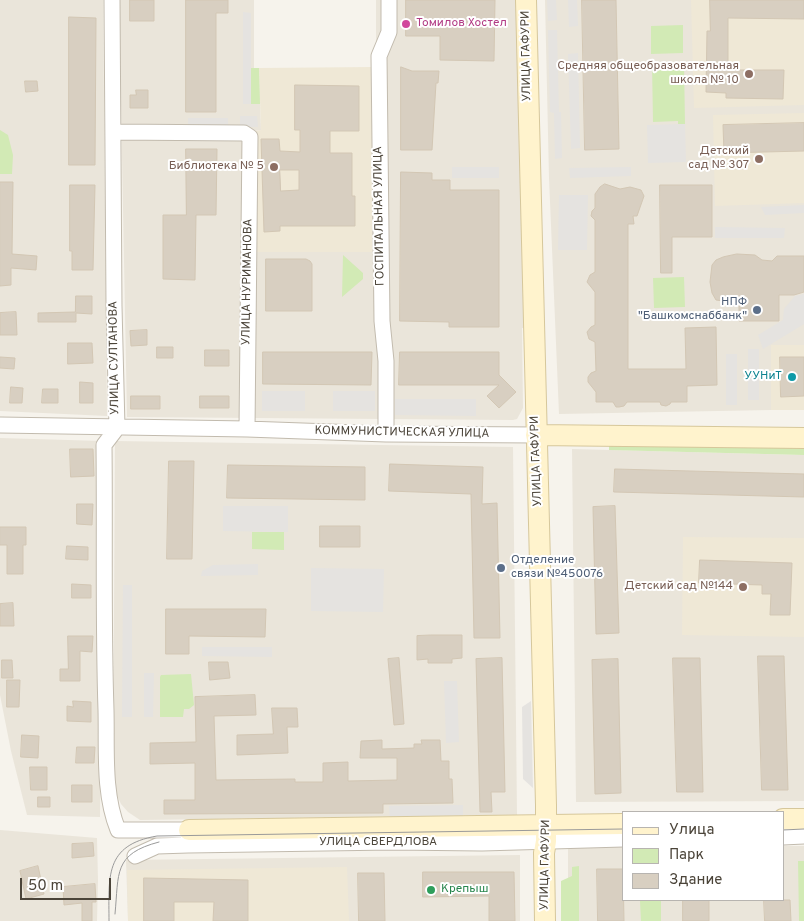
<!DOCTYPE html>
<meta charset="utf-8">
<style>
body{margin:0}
#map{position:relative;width:804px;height:921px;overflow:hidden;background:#f6f3ec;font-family:Overpass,sans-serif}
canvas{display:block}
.legend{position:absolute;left:622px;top:811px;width:162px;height:90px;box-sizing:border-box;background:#fff;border:1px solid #b7b4b0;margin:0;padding:6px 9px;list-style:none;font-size:15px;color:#4b4439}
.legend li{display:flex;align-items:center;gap:10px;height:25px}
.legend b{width:25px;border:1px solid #b7b4b0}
.scale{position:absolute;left:20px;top:878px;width:91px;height:22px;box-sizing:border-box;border:2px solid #4b4439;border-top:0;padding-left:6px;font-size:15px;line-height:18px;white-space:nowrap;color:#4b4439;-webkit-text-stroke:4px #fff;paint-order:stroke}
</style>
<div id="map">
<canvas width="804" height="921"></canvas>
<ul class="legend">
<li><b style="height:6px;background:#fff3cd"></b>Улица</li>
<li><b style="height:14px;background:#d2eab5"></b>Парк</li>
<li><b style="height:14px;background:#d8cfc1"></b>Здание</li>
</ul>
<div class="scale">50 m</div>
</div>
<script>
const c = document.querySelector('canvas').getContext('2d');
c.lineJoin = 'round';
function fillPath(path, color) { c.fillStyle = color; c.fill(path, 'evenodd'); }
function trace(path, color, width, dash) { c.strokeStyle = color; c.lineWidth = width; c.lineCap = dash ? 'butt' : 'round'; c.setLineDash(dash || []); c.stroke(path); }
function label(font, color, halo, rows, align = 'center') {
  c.font = font + ' Overpass,sans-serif'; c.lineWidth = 4; c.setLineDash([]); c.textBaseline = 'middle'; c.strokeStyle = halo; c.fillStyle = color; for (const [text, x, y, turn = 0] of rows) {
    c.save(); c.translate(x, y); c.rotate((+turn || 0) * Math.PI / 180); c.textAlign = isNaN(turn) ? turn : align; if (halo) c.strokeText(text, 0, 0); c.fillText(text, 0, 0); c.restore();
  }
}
fillPath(new Path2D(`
 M0 0H103L107 416 0 411Z
 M119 0H254V68H259L261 130 255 131V252H371L372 67 376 66V0H516L527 328H522L523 408 517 419 513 420 127 417Z
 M545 0H804V345H771V410L559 414 549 178Z
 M0 438 102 441 100 817 27 815 11 751 0 695Z
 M115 441 513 447 517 815 140 820 128 812 121 804 116 793 113 780Z
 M572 449 804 455V801L576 802Z
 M0 830 97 838 98 881 97 921H0Z
 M783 846H804V921H568V847H623V900H783Z
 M520 855V921H128L126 860Z`), '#eae5da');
fillPath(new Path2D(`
 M691 0H804V105L694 108Z
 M372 67V252H255V131L261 130 259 68Z
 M804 113V203L715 206 713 115Z
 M771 345H804V410H771Z
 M683 537 804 538V637L682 635Z
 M347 867 349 921H128L127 870Z`), '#efe8d6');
fillPath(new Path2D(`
 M683 25V53L651 54V26Z
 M684 63 685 124H678V121L653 122 652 64Z
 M251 68H259L260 104H251Z
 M0 130 8 135 13 155 12 174H0Z
 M343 255 363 273V279L342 297Z
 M684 277 685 307 654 308 653 278Z
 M609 443 804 448V455L609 450Z
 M252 532H284V550L252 549Z
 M191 674 194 705 189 709H184L183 717H160V677L161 675Z
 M798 861H804V921H799Z
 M579 866V921H561V881L572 876V867Z
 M642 900H661V921H641L640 901Z`), '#d2eab5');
fillPath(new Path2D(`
 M547 0H556L557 20 548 21Z
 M568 0H577L578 26 569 27Z
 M243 12 251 13V104H243Z
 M548 30H557L559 112H561L562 158 555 159 554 113 550 112Z
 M578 53 580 148 571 149 568 54Z
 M240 116H257L258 127H240Z
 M188 118H228V128H188Z
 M685 124 686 162 648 163 647 125Z
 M452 167H499V178H452Z
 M631 167V176L570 178 569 168Z
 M559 195H588L587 250H558Z
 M804 205V213L765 215 761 207Z
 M715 227 785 228 784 238H715Z
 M804 294V324L763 349 758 335 783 320 784 309 795 296Z
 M748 349H759V400H748Z
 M726 354H737V405H726Z
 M262 391H305V411H262Z
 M333 391H375V411H333Z
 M395 399H476V416L395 415Z
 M223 506H288V532L223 531Z
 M258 564V575L201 576 202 571 213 565Z
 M311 568 384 569 383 612 311 611Z
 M123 585H132V717H122Z
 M202 647H272V657L202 656Z
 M144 673H154L153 717H144Z
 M444 681H457L459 742 446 743Z
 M531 701 533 788 523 779 522 707Z
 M463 805V819L390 820 389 806Z`), '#e5e3e0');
const building = new Path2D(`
 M130 0H154V21H130Z
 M186 0H228V13H216V112H186Z
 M406 0H495L494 61 440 60V36H406Z
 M582 0H616L619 149 585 150Z
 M710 0H804V19L728 18V70H784L783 99 726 98V93L706 92 707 31H710Z
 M69 17 96 18 95 165H69Z
 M401 67 412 71H439L438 83H436L432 150H401Z
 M25 81H37L38 91 26 92Z
 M295 85 359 86V131H330V153H352V196H355V226H280V231L264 232 261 139H279L280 151 300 152V130H295ZM280 170H299V190L281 191Z
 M136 90H148V108H130V95H136Z
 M804 123V151L724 153 723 125Z
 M186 149H217L216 215H196L195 280 163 279V215H186Z
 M401 172 432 173V180H450V190H499V327H449V322L400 321Z
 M0 182H13L12 254 37 256 36 270 11 268V285L0 286Z
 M605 184 620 189 630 187 641 190 644 196 637 216H633L634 224H628V369H686L685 328 716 327 717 385 687 386V402H671L670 404 666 406 661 405 660 402H627L624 406 619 407H616L613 402H596V392L588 382V377L591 373 596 371 595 342 589 339 587 332 591 327 595 325V292L587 282 590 275 595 272V220L591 216 592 211 595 208V194L600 187Z
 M70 185H95L93 270H72V251H70Z
 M660 185H712V237H672V273H661Z
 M737 254 755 255 762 260 772 261 777 256H804V292L794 295H779V321H739V303L716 300 712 293 710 282 712 265 716 260 723 257Z
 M266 259H306L310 261 312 264V311H266Z
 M76 296H92V314L76 313V322H38V313L75 312Z
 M16 312 17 335H0V313Z
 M147 330V345L131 346 130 331Z
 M68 343H92L93 363 68 364Z
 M157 347H173V358H157Z
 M205 350H229V366H205Z
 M263 352H372L371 385 263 384Z
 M400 352H499V375L516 392 499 408 487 396 499 385H399Z
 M0 357 15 358 14 369 0 368Z
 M780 357H804V396L781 397Z
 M80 382 93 383V403H80Z
 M11 387 23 388 22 403H10Z
 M43 389H58V403H42Z
 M131 396H160V409H131Z
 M200 396H229V408H200Z
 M70 449H93L94 476 71 477Z
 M169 461H194L192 559H167Z
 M390 464 483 467 482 504 497 503 500 638H474L471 494 389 491Z
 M228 465 365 467V500L227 498Z
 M615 469 804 474V497L614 492Z
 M77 504H93L92 525 77 524Z
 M615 506 619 633 596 634 593 507Z
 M320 526H360V547H320Z
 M0 527H26V545H23V574H7V545H0Z
 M67 546 88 547V560L66 559Z
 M700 560 792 563 790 615H770L771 594H762V585L699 583Z
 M72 584 91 585V598H72Z
 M13 603 14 626H0V604Z
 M166 609H266L265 637 189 636V654H166Z
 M431 635H462V658L452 659V663H428V659L417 660V636Z
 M68 636H93L92 652 80 651V681H60V669H68Z
 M758 656H784L788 790H762Z
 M399 658 404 724 394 725 388 659Z
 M502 658 505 792H491L492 812H480L476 659Z
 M673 658H700L703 792H677Z
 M618 659 621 793 595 794 592 660Z
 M2 660H12L13 678H2Z
 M209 662H228L230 678 210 680Z
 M7 680H20L19 707H7Z
 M255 695 256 715 214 716 216 780 295 779V782H323V763L348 762V781L397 780V758H360L361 741 382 740V749L414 748V744H422L421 740H440L441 761H449V779H452L453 803 383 804V813L164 814V800H195V763L150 764V743L196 742 195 697Z
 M73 701 91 702V722L67 721V706L73 707Z
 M272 708H297L298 727H287L288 753 237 755V735L273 734Z
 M22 735 39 736 38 758 21 757Z
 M77 747H95L94 763H76Z
 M30 767H47V790H31Z
 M72 785H92V802H72Z
 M38 797H50V807H38Z
 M93 843 94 856 72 858V844Z
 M38 866 44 894 26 899 20 871Z
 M597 869H623L624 921H598Z
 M423 872H514L515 921H489V896L423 897Z
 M358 873H384L385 921H359Z
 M144 878 248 880V921H213L214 902H174V921H144Z
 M95 884 96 902H92V921H82V903L64 905 63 887Z
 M683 900H709V921H683Z
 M764 900H790L791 921H765Z`);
fillPath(building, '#d8cfc1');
trace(building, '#d3c7b4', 1);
const street = new Path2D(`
 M112 0 114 306 117 428 104 445C105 533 103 622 106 710 107 750 103 793 118 830H189L188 845
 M113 132 244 133 250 137 247 429
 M0 425 247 429 386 434 536 435
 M386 434V361L382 321 379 56 389 32V0
 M783 837 804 836
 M135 856 157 846 188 845 392 842 482 843 623 839`);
const secondary = new Path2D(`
 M526 0 546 805V841L544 853 545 921
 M536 435 804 438
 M783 819H804
 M189 830 623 824`);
trace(street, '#c2bbae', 17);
trace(secondary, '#d6c79b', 22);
trace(street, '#fff', 15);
trace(secondary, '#fff3cd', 20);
trace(new Path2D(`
 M783 830 804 829
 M115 914C119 873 113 854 159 842
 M109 921C109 877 104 845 157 836L623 829`), '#9a9a9a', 1);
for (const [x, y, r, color] of [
 [406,24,5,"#d1479c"],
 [749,74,5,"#8d6e63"],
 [759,159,5,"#8d6e63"],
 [274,167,5,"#8d6e63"],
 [757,310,5,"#5c6f8a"],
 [792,377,5,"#0f9aa8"],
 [501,568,5,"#5c6f8a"],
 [743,587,5,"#8d6e63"],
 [431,890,5,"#2e9e5b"]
]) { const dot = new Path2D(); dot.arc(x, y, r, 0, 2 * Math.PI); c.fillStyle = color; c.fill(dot); trace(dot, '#fff', 2); }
label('12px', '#b23c85', '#fff', [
 ["Томилов Хостел",416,24]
], 'left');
label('12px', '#4b4439', '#fff', [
 ["УЛИЦА ГАФУРИ",527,56,-91],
 ["ГОСПИТАЛЬНАЯ УЛИЦА",380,216,-91],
 ["УЛИЦА НУРИМАНОВА",248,282,-89],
 ["УЛИЦА СУЛТАНОВА",115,358,-91],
 ["КОММУНИСТИЧЕСКАЯ УЛИЦА",402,433,1],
 ["УЛИЦА ГАФУРИ",537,461,-92],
 ["УЛИЦА СВЕРДЛОВА",378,843],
 ["УЛИЦА ГАФУРИ",546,865,-89]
]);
label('12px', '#785e54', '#fff', [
 ["Средняя общеобразовательная",739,67],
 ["школа № 10",739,81],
 ["Детский",749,152],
 ["сад № 307",749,166],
 ["Библиотека № 5",264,167],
 ["Детский сад №144",733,587]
], 'right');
label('12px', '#4e5e75', '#fff', [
 ["НПФ",747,303],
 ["\"Башкомснаббанк\"",747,317],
 ["Отделение",511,561,"left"],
 ["связи №450076",511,575,"left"]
], 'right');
label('12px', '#0d838f', '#fff', [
 ["УУНиТ",782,377]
], 'right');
label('12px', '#27864d', '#fff', [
 ["Крепыш",441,890]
], 'left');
</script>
